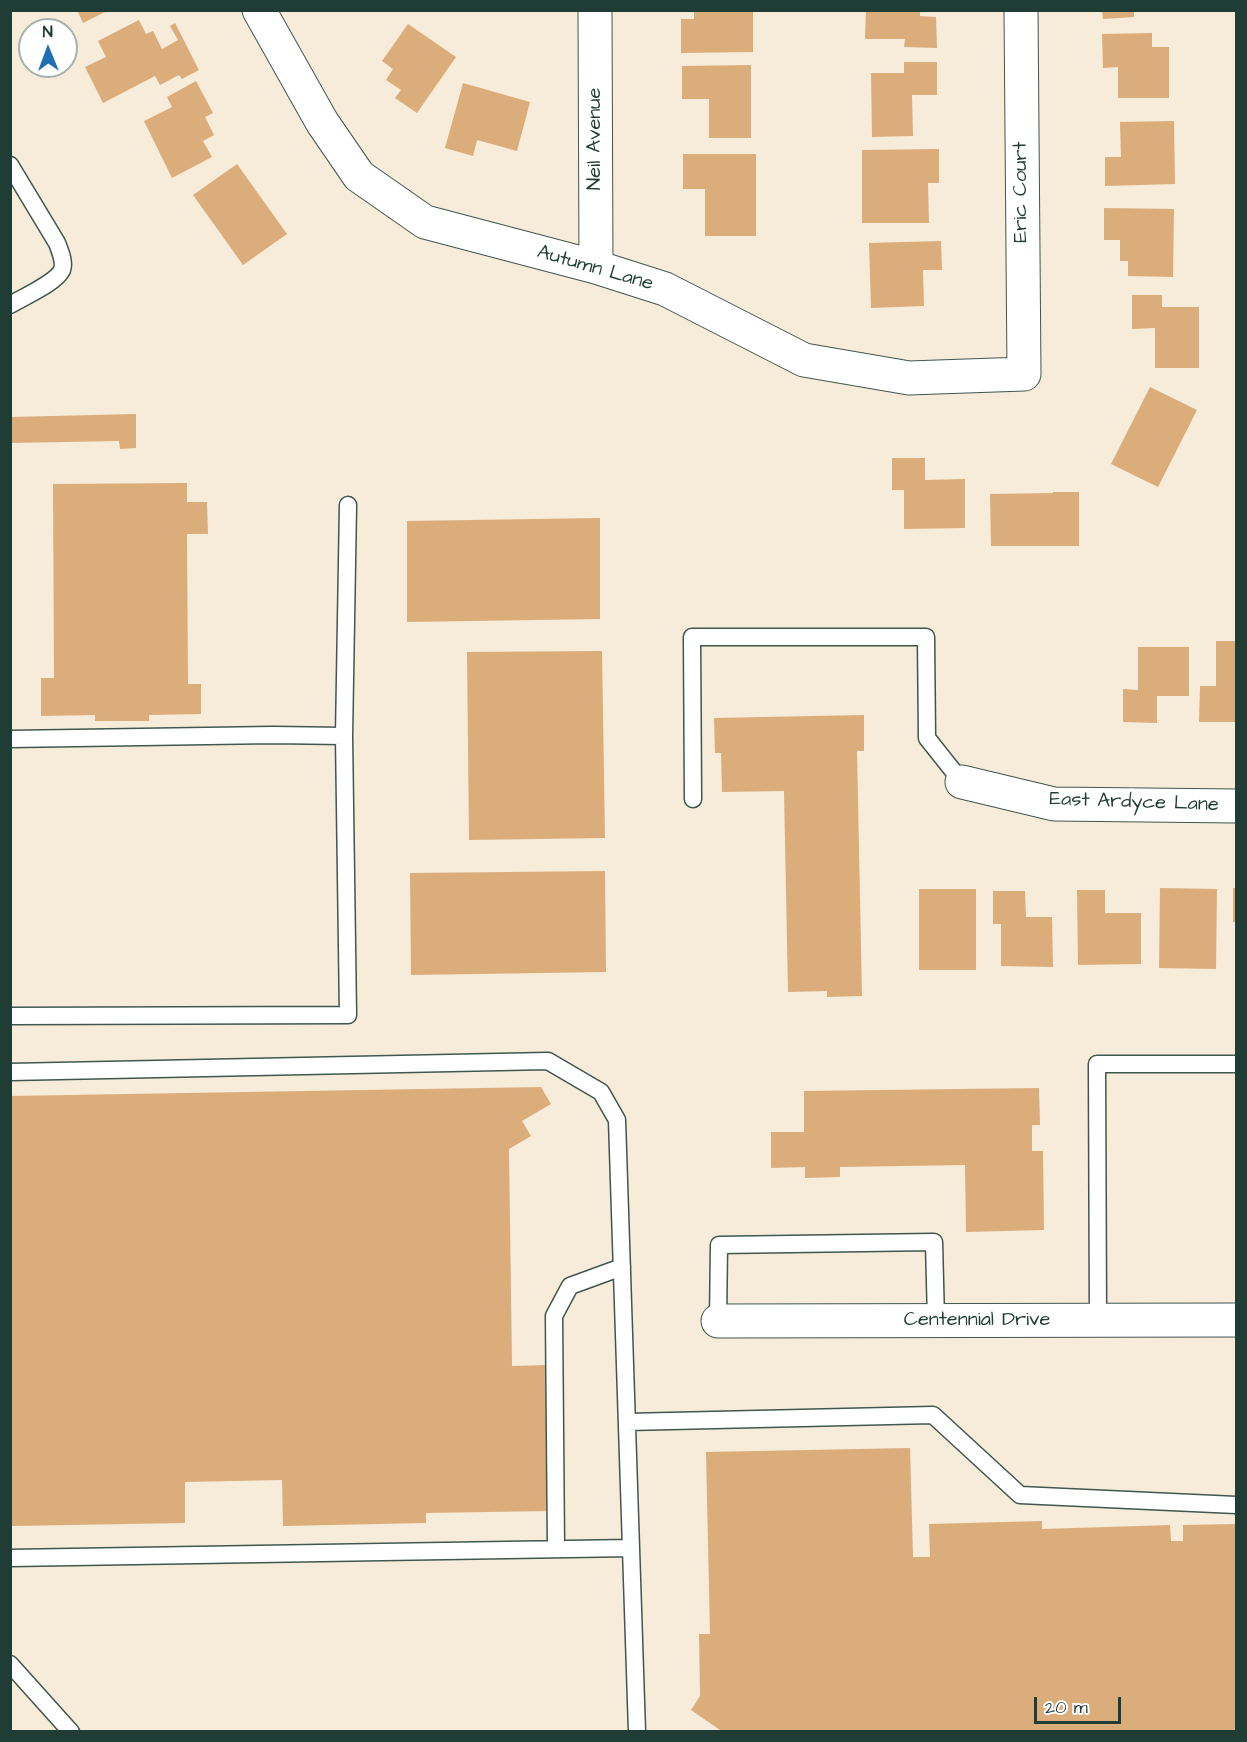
<!DOCTYPE html>
<style>
body{margin:0}
#map{position:relative;width:1247px;height:1742px;overflow:hidden;background:#f7ebd9;font-family:"Architects Daughter",sans-serif}
canvas{display:block}
.frame{position:absolute;inset:0;border:12px solid #1f3d34;pointer-events:none}
.north{position:absolute;left:18px;top:18px;width:60px;height:60px;box-sizing:border-box;background:#fff;border:2px solid #a5b1ae;border-radius:50%;rotate:359deg;font-size:16px;font-weight:700;line-height:24px;text-align:center;color:#1f3d34}
.north::after{content:'';display:block;margin:auto;width:21px;height:27px;background:#1f6fb2;clip-path:polygon(50% 0,100% 100%,50% 72%,0 100%)}
.scale{position:absolute;left:1034px;top:1697px;width:87px;height:27px;box-sizing:border-box;border:3px solid #1f3d34;border-top:0;padding-left:8px;font-size:18px;line-height:21px;white-space:nowrap;color:#1f3d34;-webkit-text-stroke:4px #fff;paint-order:stroke}
</style>
<div id="map">
<canvas width="1247" height="1742"></canvas>
<div class="frame"></div>
<div class="north">N</div>
<div class="scale">20 m</div>
</div>
<script>
const c = document.querySelector('canvas').getContext('2d');
c.lineJoin = 'round';
function fillPath(path, color) { c.fillStyle = color; c.fill(path, 'evenodd'); }
function trace(path, color, width, dash) { c.strokeStyle = color; c.lineWidth = width; c.lineCap = dash ? 'butt' : 'round'; c.setLineDash(dash || []); c.stroke(path); }
function label(font, color, halo, rows, align = 'center') {
  c.font = font + ' "Architects Daughter",sans-serif'; c.lineWidth = 6; c.setLineDash([]); c.textBaseline = 'middle'; c.strokeStyle = halo; c.fillStyle = color; for (const [text, x, y, turn = 0] of rows) {
    c.save(); c.translate(x, y); c.rotate((+turn || 0) * Math.PI / 180); c.textAlign = isNaN(turn) ? turn : align; if (halo) c.strokeText(text, 0, 0); c.fillText(text, 0, 0); c.restore();
  }
}
fillPath(new Path2D(`
 M77 10H109L83 23Z
 M694 10H753V52L681 53V19H694Z
 M866 10H920V16L936 17 937 48 904 47 905 39H865Z
 M1102 10H1134V17L1103 19Z
 M139 20 146 34 153 31 162 49 178 40 170 26 175 23 199 70 182 79 179 75 160 85 155 76 103 103 85 67 106 57 98 41Z
 M408 24 456 57 417 113 395 98 401 90 386 80 393 69 382 61Z
 M1152 33V47H1169V98H1118V67L1103 68 1102 34Z
 M904 62H937V95H912L913 136 872 137 871 73H904Z
 M751 65V138H709V99H682V66Z
 M196 81 213 113 205 117 214 135 203 141 212 157 172 178 144 121 172 107 167 97Z
 M463 83 530 102 517 151 477 140 473 156 445 148Z
 M1174 121 1175 184 1105 186V157H1121L1120 122Z
 M939 149V183H928L929 223H862V150Z
 M683 154H756V236H705V189H683Z
 M237 164 287 234 243 265 193 195Z
 M1104 208 1174 209 1173 277 1128 276V261H1120V240H1104Z
 M941 241 942 270H923L924 306 871 308 869 243Z
 M1132 295H1162V307H1199V368H1155V328L1132 329Z
 M1150 387 1197 410 1158 487 1111 464Z
 M136 414V448L120 449 119 441 10 443V417Z
 M892 458H925V480L965 479V528L904 529V490H892Z
 M187 483V502H207L208 534H187L188 684H201V714L149 715V721H95V715L41 716V678H54L53 484Z
 M1053 492H1079V546H991L990 494 1053 493Z
 M600 518V619L407 622V521Z
 M1216 641H1236V722H1199L1200 686H1216Z
 M1138 647H1189V696H1157V723L1123 722V689L1138 690Z
 M602 651 605 838 469 840 467 652Z
 M864 715V751H857L862 996 827 997V991L788 992 784 791 722 792 721 753H715L714 718Z
 M605 871 606 972 411 975 410 873Z
 M1160 888 1217 889 1216 969 1159 968Z
 M1233 888H1236V922H1233Z
 M919 889H976V970H919Z
 M1077 890H1105V913H1141V964L1078 965Z
 M993 891H1025L1026 917H1052L1053 967 1001 966V924H993Z
 M541 1087 551 1104 522 1121 531 1136 509 1149 512 1366 546 1365 549 1511 426 1513V1523L283 1526 282 1480 185 1482V1523L11 1526 10 1096Z
 M1039 1088 1040 1125H1032V1151H1043L1044 1230 966 1232 965 1165 840 1167V1177L805 1178V1167L771 1168V1132H804V1091Z
 M910 1448 913 1557H930L929 1524 1042 1521V1529L1170 1525 1171 1541H1183V1525L1236 1524V1732H723L691 1710 700 1696 699 1634H710L706 1452Z`), '#dbad7b');
const lane = new Path2D(`
 M10 165 57 243C60 251 65 262 62 270 56 283 23 297 10 305
 M10 739 273 735 344 736
 M693 799 692 637H926L927 738 962 782
 M10 1016 348 1015 344 736 348 505
 M10 1072 548 1061 601 1092 617 1120 637 1732
 M1098 1320 1097 1064H1236
 M718 1321 719 1245 934 1242 936 1321
 M627 1422 933 1415 1020 1495 1236 1505
 M556 1549 554 1316 570 1286 622 1267
 M10 1558 631 1548
 M10 1664 71 1732`);
const street = new Path2D(`
 M259 10 322 122 359 176 425 222 596 267 665 289 804 360 909 378 1024 374 1021 10
 M595 10 596 267
 M962 782 1054 804 1236 806
 M718 1321 1236 1320`);
trace(lane, '#3f574d', 19);
trace(street, '#3f574d', 35);
trace(lane, '#fff', 16);
trace(street, '#fff', 33);
label('20px', '#1f3d34', '#fff', [
 ["Neil Avenue",596,139,-90],
 ["Eric Court",1022,192,-90],
 ["Autumn Lane",595,269,16],
 ["East Ardyce Lane",1134,803,2],
 ["Centennial Drive",977,1321]
]);
</script>
